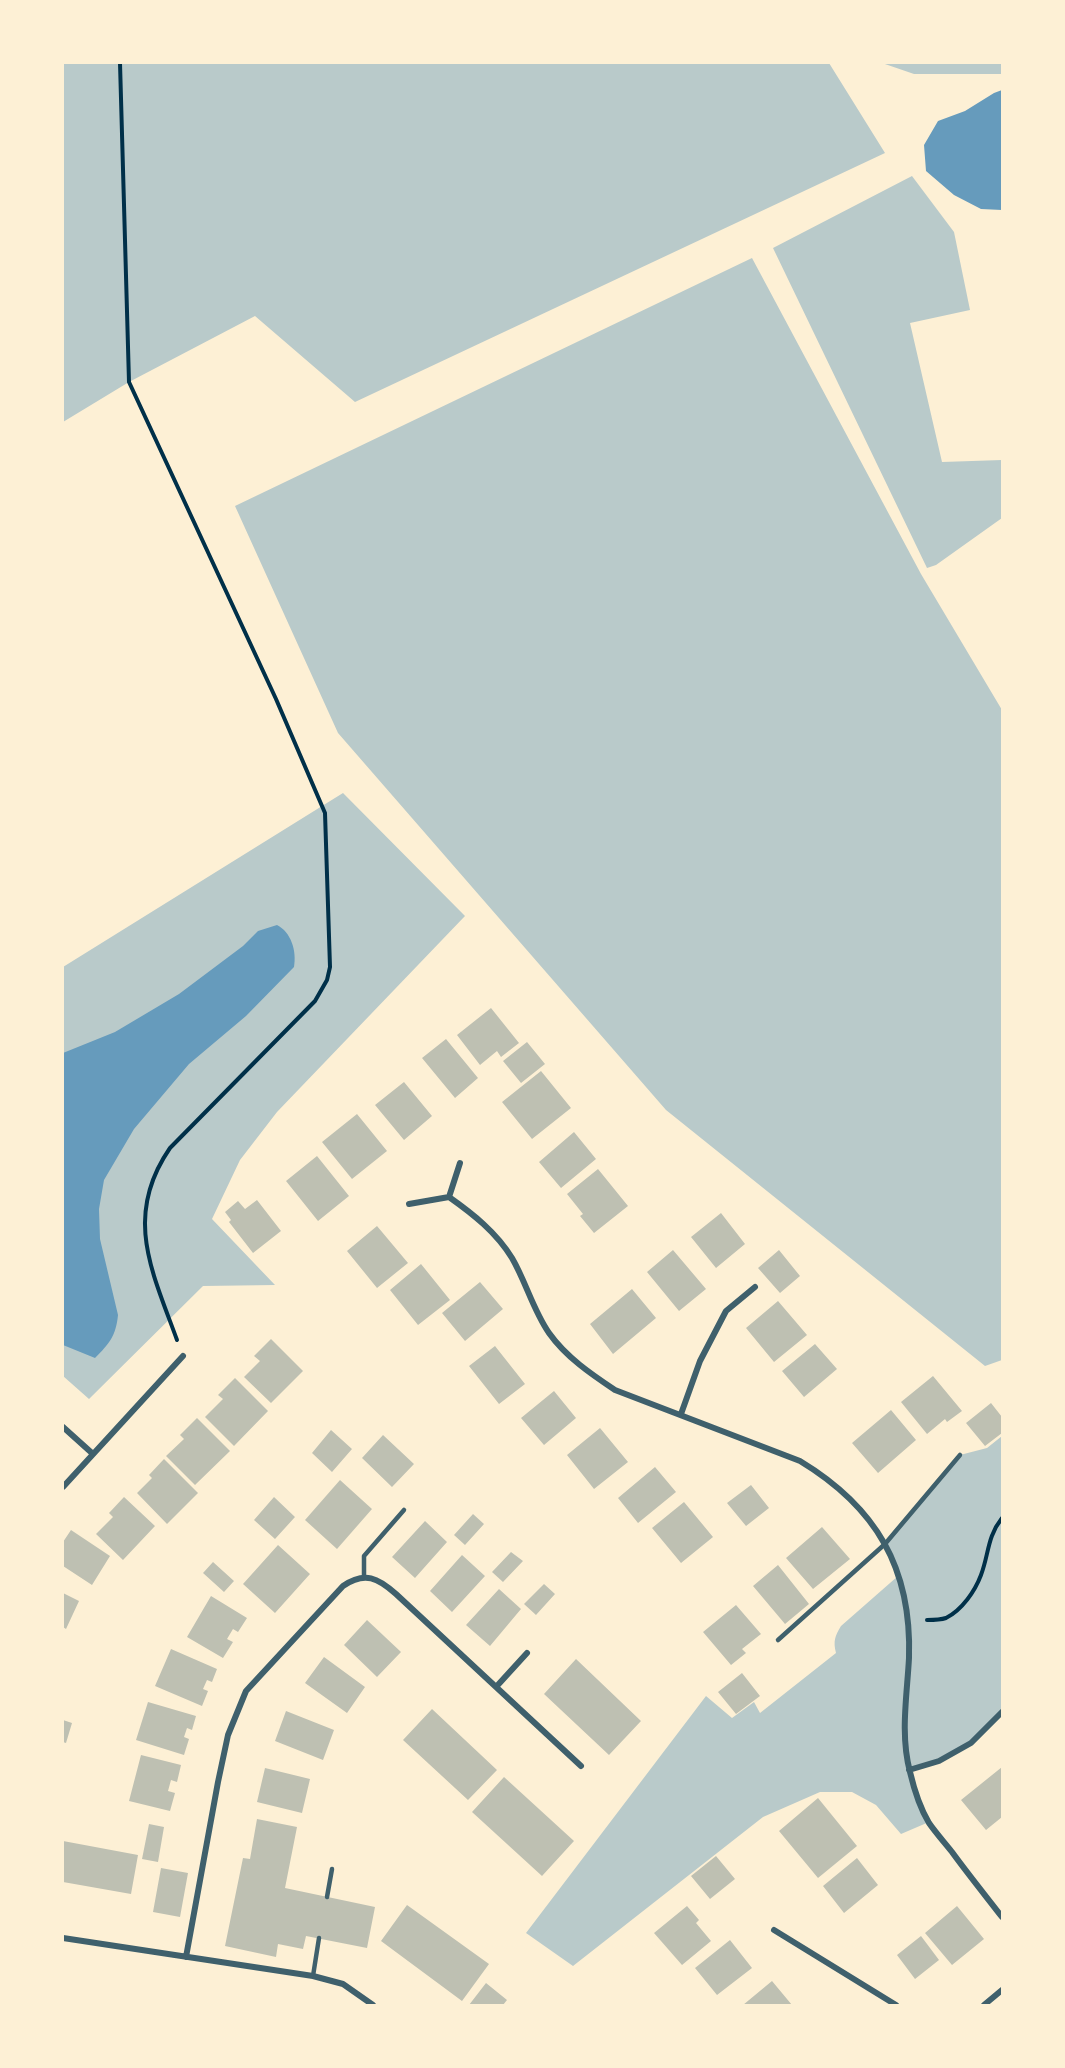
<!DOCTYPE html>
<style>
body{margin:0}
#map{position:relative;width:1065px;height:2068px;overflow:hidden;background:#fdf0d5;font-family:Commissioner,sans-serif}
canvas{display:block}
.frame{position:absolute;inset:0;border:64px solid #fdf0d5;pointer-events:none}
</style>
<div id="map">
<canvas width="1065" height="2068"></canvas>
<div class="frame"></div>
</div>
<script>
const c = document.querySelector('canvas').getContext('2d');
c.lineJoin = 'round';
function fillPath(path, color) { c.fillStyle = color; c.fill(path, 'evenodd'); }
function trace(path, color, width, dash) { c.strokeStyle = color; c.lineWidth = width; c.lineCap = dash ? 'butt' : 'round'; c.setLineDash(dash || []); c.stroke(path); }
fillPath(new Path2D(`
 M63 63H829L885 153 355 402 255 316 129 382 63 422Z
 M882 63H1002V74H914Z
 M912 176 954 232 970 310 910 323 942 462 1002 460V518L936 565 927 568 773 248Z
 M752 258 921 574 1002 710V1360L985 1366 666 1110 338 733 235 506Z
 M343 793 465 916 277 1112 240 1160 212 1219 275 1285 203 1286 89 1399 63 1376V967Z
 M1002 1436V1712L971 1743 939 1761 909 1770 929 1822 901 1834 876 1805 852 1792H820L763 1817 573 1966 526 1933 706 1696 732 1718 754 1702 760 1713 836 1653C833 1641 835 1636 841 1626L898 1576 885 1544 960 1455 987 1448Z`), '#b9caca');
fillPath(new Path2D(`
 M1002 90V210L981 209 954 195 926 171 924 145 938 121 965 111 994 93Z
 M277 925C291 932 297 951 294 967L246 1016 189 1064 134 1129 104 1180 99 1209 100 1239 118 1315C116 1336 109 1344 95 1358L63 1345V1053L115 1032 179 994 243 946 258 931Z`), '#669bbc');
fillPath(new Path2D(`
 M491 1008 519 1043 501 1057 497 1051 480 1065 457 1035Z
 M446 1039 478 1078 455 1098 422 1058Z
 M527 1042 545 1064 521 1083 503 1061Z
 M541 1071 571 1108 532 1139 502 1102Z
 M404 1082 432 1116 404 1140 375 1105Z
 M357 1114 387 1151 352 1179 322 1142Z
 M574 1132 596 1159 561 1188 539 1162Z
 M317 1156 349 1196 318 1221 286 1181Z
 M598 1169 628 1206 594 1233 580 1216 583 1214 567 1194Z
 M257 1200 281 1231 253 1253 229 1222 231 1220 225 1212 238 1201 245 1209Z
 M721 1213 745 1244 716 1268 691 1237Z
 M377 1226 408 1263 377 1288 347 1251Z
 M673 1250 706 1289 679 1311 647 1272Z
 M779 1250 800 1276 780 1293 758 1268Z
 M421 1264 450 1300 418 1325 390 1290Z
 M480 1282 503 1309 465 1341 442 1313Z
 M632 1289 656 1318 613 1354 590 1324Z
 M778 1301 807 1335 774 1362 746 1328Z
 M271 1339 303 1371 271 1403 244 1377 260 1361 254 1356Z
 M815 1344 837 1369 804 1397 782 1371Z
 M495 1346 525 1384 499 1404 469 1366Z
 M933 1376 962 1411 947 1422 945 1419 927 1434 901 1402Z
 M235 1378 268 1411 234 1446 205 1417 223 1399 218 1395Z
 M554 1391 576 1418 544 1445 521 1418Z
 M991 1403 1002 1417V1433L985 1446 966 1423Z
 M891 1410 916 1440 878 1473 852 1443Z
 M197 1418 230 1451 195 1485 166 1456 184 1439 180 1435Z
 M600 1428 628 1462 594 1489 567 1455Z
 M331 1430 352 1449 332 1472 312 1453Z
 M383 1435 414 1464 392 1487 362 1458Z
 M164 1459 198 1493 167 1524 137 1493 152 1478 149 1475Z
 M655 1467 676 1492 638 1523 618 1498Z
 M340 1480 372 1509 337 1549 305 1520Z
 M751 1485 769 1508 746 1526 727 1503Z
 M124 1497 155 1526 123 1560 96 1534 113 1517 109 1513Z
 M274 1497 295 1517 275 1539 254 1520Z
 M684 1502 713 1537 681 1563 652 1528Z
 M473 1514 484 1524 465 1545 454 1535Z
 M425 1521 447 1542 415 1578 392 1557Z
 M822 1527 850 1559 813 1589 786 1558Z
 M71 1530 110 1556 92 1585 63 1566V1542Z
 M278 1545 310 1574 275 1613 243 1584Z
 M511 1552 523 1561 503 1582 492 1572Z
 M462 1555 485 1576 452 1612 430 1591Z
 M213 1562 234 1581 224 1592 203 1573Z
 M778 1565 809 1604 785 1624 753 1586Z
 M544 1584 555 1594 536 1615 524 1604Z
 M499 1589 521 1609 490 1646 466 1625Z
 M63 1593 79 1601 66 1629 63 1627Z
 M211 1596 247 1618 238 1632 233 1629 227 1639 233 1642 223 1658 187 1637Z
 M736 1605 761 1634 742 1649 746 1653 731 1665 703 1632Z
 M367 1620 401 1652 377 1677 344 1645Z
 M171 1649 217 1669 212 1682 207 1680 203 1689 208 1691 202 1706 155 1686Z
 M324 1657 365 1687 347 1713 305 1683Z
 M576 1659 641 1721 609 1755 544 1694Z
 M742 1673 760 1696 736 1714 718 1692Z
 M148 1702 196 1716 192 1730 187 1728 184 1737 189 1739 184 1755 136 1740Z
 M432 1709 497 1770 468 1800 403 1740Z
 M286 1711 334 1730 323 1760 275 1741Z
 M63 1720 72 1723 66 1743 63 1742Z
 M141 1755 181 1765 177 1782 171 1780 168 1791 175 1793 170 1811 129 1801Z
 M1002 1767V1817L986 1830 961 1800Z
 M265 1768 310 1779 302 1813 257 1802Z
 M504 1777 574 1841 542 1876 472 1812Z
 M818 1798 857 1846 818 1878 779 1831Z
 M257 1819 297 1827 285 1888 375 1907 367 1948 306 1936 303 1949 278 1944 276 1957 225 1946 243 1858 250 1859Z
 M149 1824 164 1827 158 1862 142 1859Z
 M63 1841 138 1855 131 1894 63 1882Z
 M716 1856 735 1879 710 1899 691 1876Z
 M857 1858 878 1885 844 1913 823 1886Z
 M161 1868 188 1873 180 1917 153 1912Z
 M407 1905 489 1964 462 2001 381 1941Z
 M687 1906 699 1920 696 1923 711 1941 682 1965 654 1933Z
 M957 1906 984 1939 952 1965 925 1933Z
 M921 1936 939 1960 915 1979 897 1955Z
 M730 1940 752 1968 717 1995 695 1968Z
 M772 1981 792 2005H743Z
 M486 1983 507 2000 503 2005H469Z`), '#bec0b2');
trace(new Path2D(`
 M120 63 129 382 276 699 325 813 330 967 327 980 315 1001 170 1148C123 1216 152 1271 177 1340
 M927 1620C933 1620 940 1620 946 1618 962 1610 975 1591 981 1575 989 1554 987 1537 1002 1518`), '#003049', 4);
trace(new Path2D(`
 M364 1577V1556L404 1510
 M778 1640 885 1544 960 1455
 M327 1897 332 1869
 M313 1976 319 1938`), '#3f606c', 4.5);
trace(new Path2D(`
 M460 1163 449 1197C473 1214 496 1232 512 1258 526 1282 533 1310 549 1333 566 1357 591 1374 615 1390L800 1461C876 1507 912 1568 909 1658 907 1696 900 1734 910 1772 914 1789 920 1808 929 1823 936 1833 944 1842 952 1852 968 1874 985 1895 1002 1917
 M409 1204 449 1197
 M681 1414 700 1361 726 1311 755 1287
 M63 1427 93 1454
 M63 1487 183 1356
 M496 1687 527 1653
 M909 1770 939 1761 971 1743 1002 1712
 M774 1930 896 2005
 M63 1938 313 1976 343 1984 373 2005
 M186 1957 218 1782 228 1735 246 1691 343 1586C365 1571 378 1578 396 1594L581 1766
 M984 2005 1002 1990`), '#3f606c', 6);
</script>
